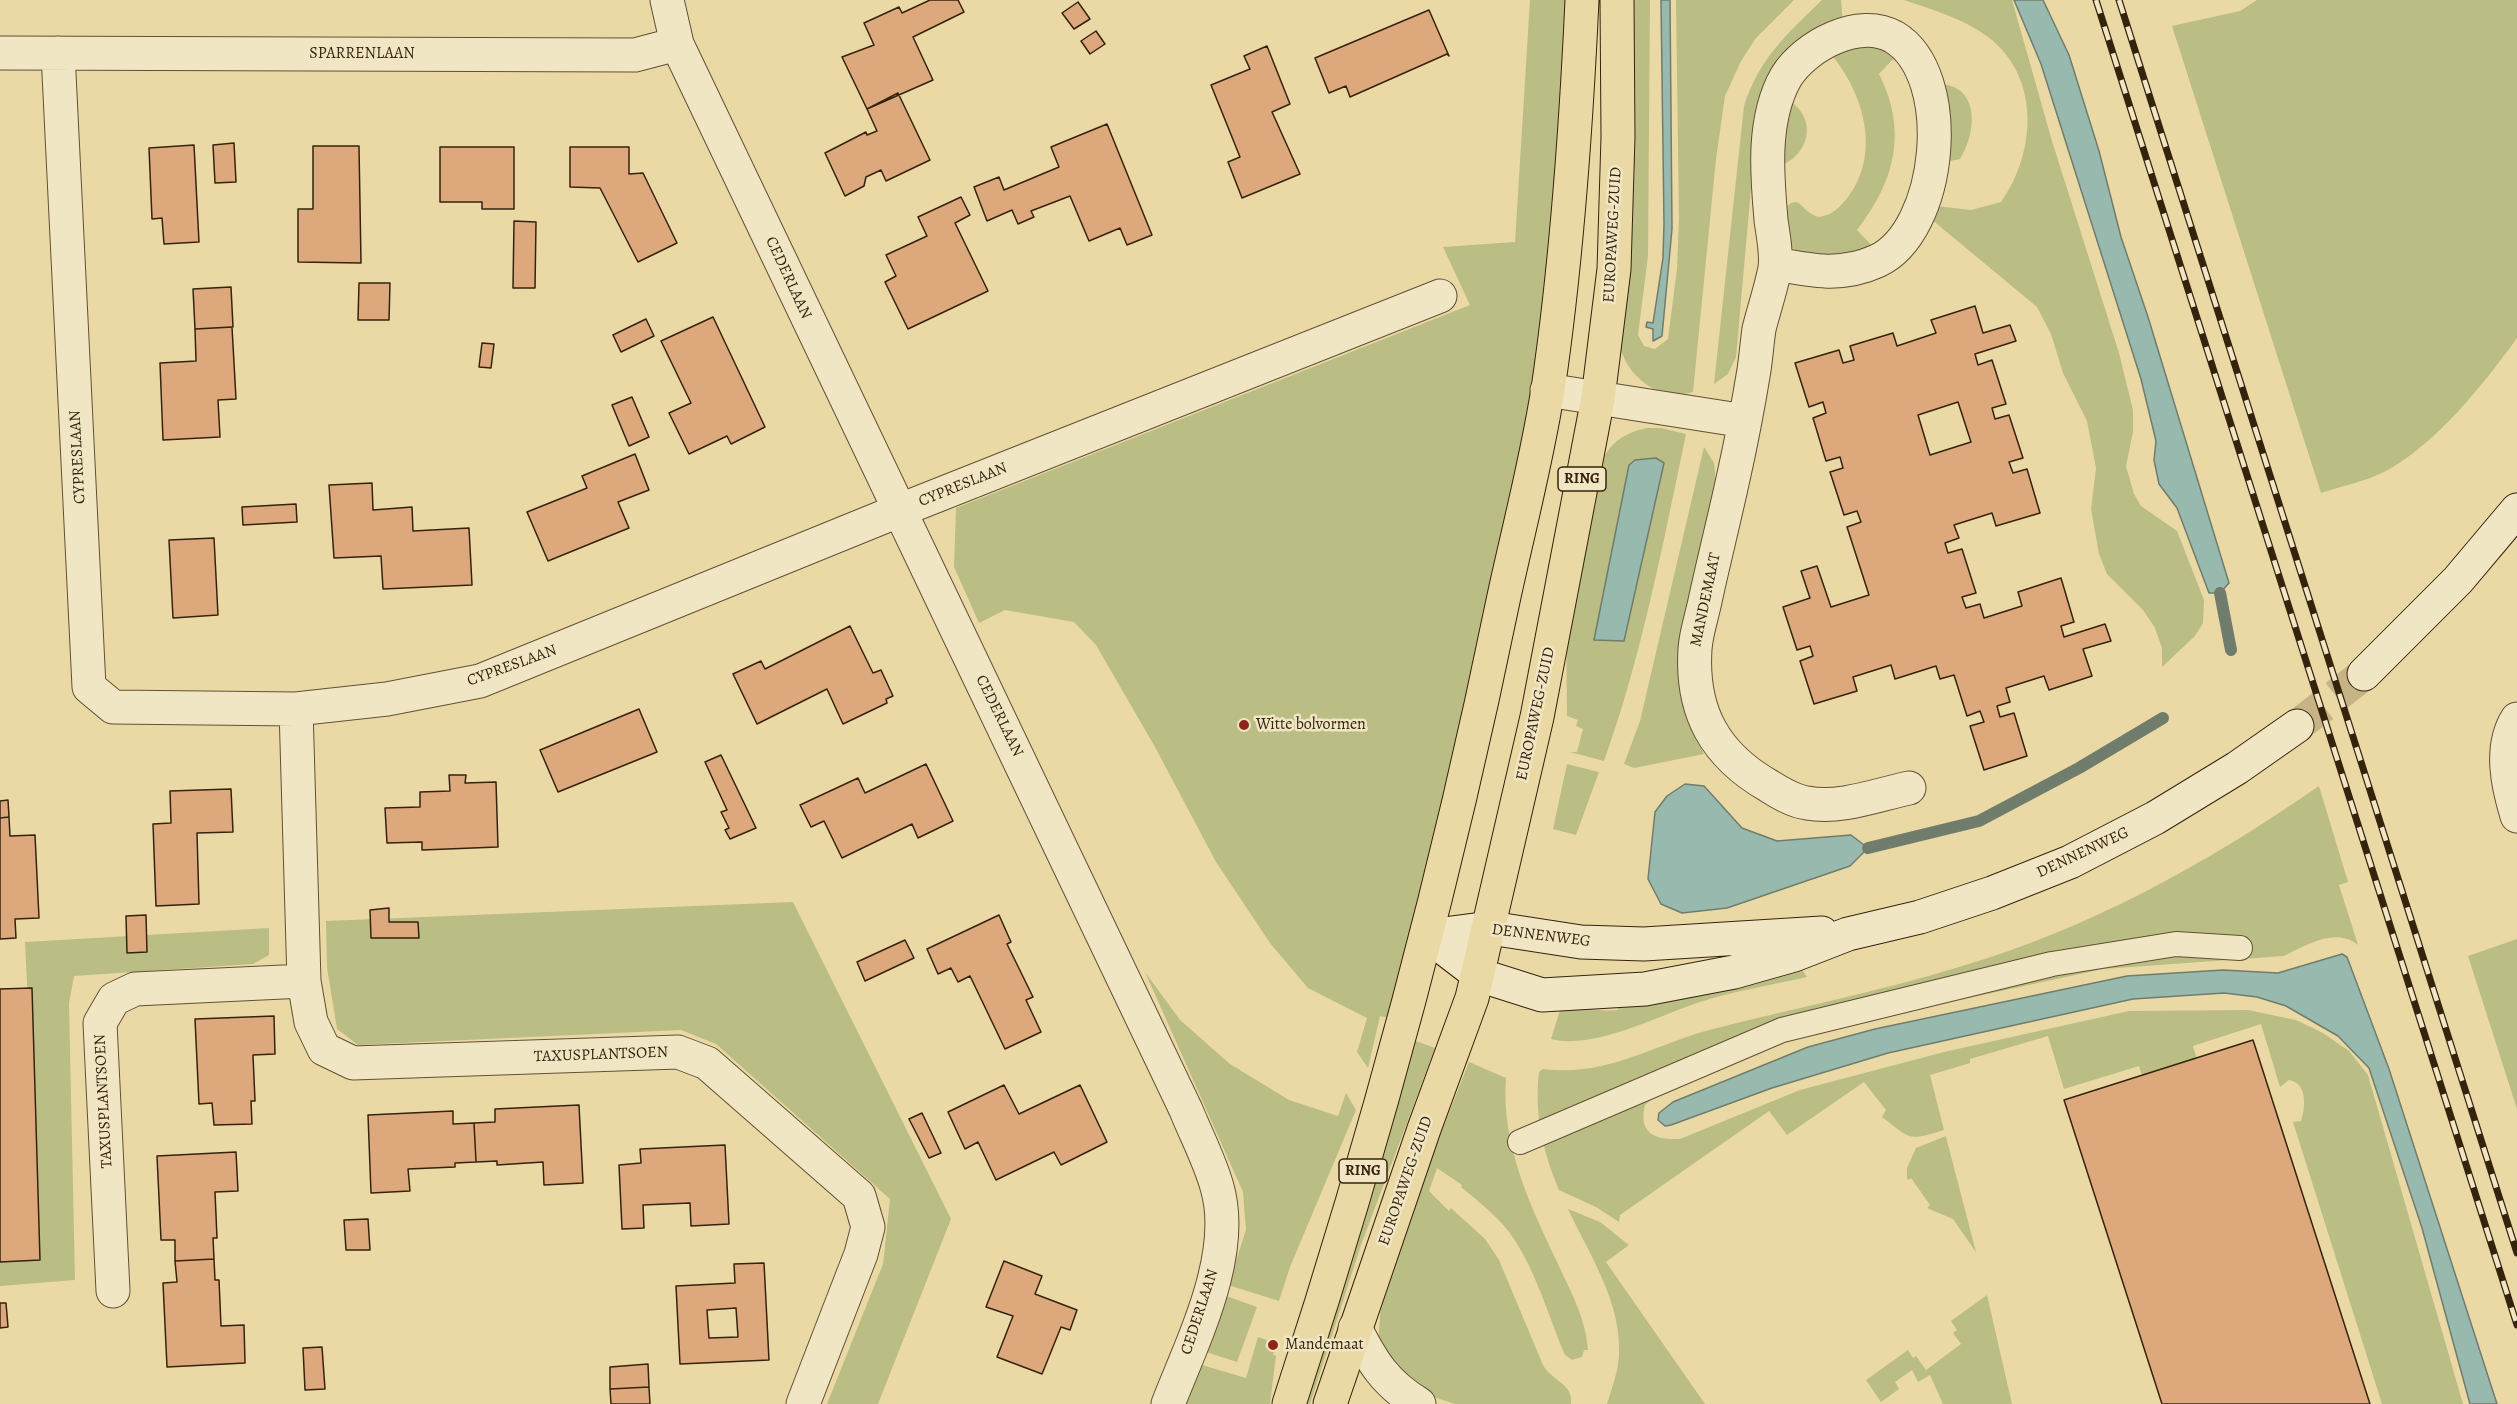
<!DOCTYPE html>
<style>
body{margin:0}
canvas{display:block;background:#ead8a5}
</style>
<canvas width="2517" height="1404"></canvas>
<script>
const c = document.querySelector('canvas').getContext('2d');
c.lineJoin = 'round';
function fillPath(path, color) { c.fillStyle = color; c.fill(path, 'evenodd'); }
function trace(path, color, width, dash) { c.strokeStyle = color; c.lineWidth = width; c.lineCap = dash ? 'butt' : 'round'; c.setLineDash(dash || []); c.stroke(path); }
function label(font, color, halo, rows, align = 'center') {
  c.font = font + ' Alegreya,serif'; c.lineWidth = 5; c.setLineDash([]); c.textBaseline = 'middle'; c.strokeStyle = halo; c.fillStyle = color; for (const [text, x, y, turn = 0] of rows) {
    c.save(); c.translate(x, y); c.rotate((+turn || 0) * Math.PI / 180); c.textAlign = isNaN(turn) ? turn : align; if (halo) c.strokeText(text, 0, 0); c.fillText(text, 0, 0); c.restore();
  }
}
fillPath(new Path2D(`
 M1530 0H1566L1555 209 1520 486 1393 1019 1380 1016 1368 1068 1357 1052 1367 1018 1308 988 1270 943 1216 862 1155 747 1096 645 1074 622 1005 610 979 623 954 567 956 508 1470 305 1443 247 1515 242Z
 M1627 0H1650L1648 256 1638 335 1644 346 1655 349 1668 339 1677 269 1679 220 1676 0H1794L1756 38 1741 61 1725 96 1716 159 1693 392C1658 402 1627 377 1619 344Z
 M1822 0H1841L1843 24 1757 121 1736 357 1728 374 1714 384 1744 106C1760 57 1787 34 1822 0Z
 M1904 0H2012L2052 141 2119 353 2133 410V432L2126 466 2134 494 2141 506 2177 531 2204 600 2203 623 2195 636 2162 667V648L2155 628 2143 610 2107 574 2099 554 2091 509 2096 468 2087 421 2063 373 2051 334 2037 307 1931 219 1936 206 1971 210 2001 202C2036 153 2041 77 1988 37 1962 18 1933 10 1904 0Z
 M2257 0H2517V338C2483 385 2437 443 2386 471 2367 481 2342 486 2321 493L2172 26 2240 11Z
 M1881 46 1898 54 1879 74C1908 131 1895 181 1857 230L1876 250 1862 257 1799 253 1790 246 1780 213C1802 189 1797 211 1819 217 1833 215 1840 207 1848 197 1882 152 1863 91 1829 52L1834 48Z
 M1941 84C1981 87 1976 134 1960 159L1945 162Z
 M1790 101C1818 120 1809 156 1779 166Z
 M1647 428H1661L1686 434C1663 544 1642 655 1604 761L1570 752H1577L1583 729 1576 726 1578 720 1567 716 1566 619 1597 472C1607 446 1619 434 1647 428ZM1656 458 1664 463 1624 641 1595 640Z
 M1704 447 1714 463 1716 483 1680 638 1678 658 1681 699 1687 720 1704 754 1634 768 1624 764 1640 721Z
 M1567 764 1599 772 1576 835 1553 829Z
 M2319 786 2348 882 2339 885 2358 945C2336 927 2306 945 2284 956L2103 969 1927 1007 1792 1038 1656 1095 1645 1105C1638 1133 1654 1140 1680 1139L1800 1090 1944 1052 2129 1011 2248 1010 2296 1020 2323 1033 2349 1051 2368 1075 2463 1404H2382L2293 1122 2301 1121C2306 1106 2307 1083 2289 1080L2280 1087 2261 1024 2193 1046 2197 1060 2142 1076 2139 1066 2064 1089 2048 1036 1970 1059V1063L1930 1075 1944 1130C1908 1141 1912 1140 1882 1117L1886 1110 1864 1082 1787 1135 1769 1111 1620 1215 1619 1222 1596 1207 1559 1190C1543 1152 1534 1114 1539 1072L1543 1069C1608 1077 1652 1045 1713 1029 1795 1008 1878 992 1959 967 2089 929 2208 863 2319 786Z
 M793 902 951 1219 878 1404H827L883 1264 890 1199 716 1044 681 1030 358 1045 337 1029 327 968 326 921Z
 M269 928V955L253 964 74 976 69 1003 75 1280 0 1286V1252L38 1208 25 942Z
 M2517 939V1109L2468 956Z
 M1799 965 1807 977C1771 985 1735 991 1700 1002 1657 1016 1594 1050 1551 1039L1561 1007C1581 1006 1599 1012 1618 1010V1005Z
 M1145 972 1180 1020 1230 1064 1289 1100 1338 1116 1346 1093 1356 1110 1290 1267 1279 1301 1228 1285 1246 1230 1243 1192Z
 M1413 1040 1435 1048 1361 1245 1310 1404H1300Z
 M1469 1062 1506 1078C1501 1145 1530 1205 1558 1264 1571 1292 1586 1319 1588 1350H1584L1582 1357 1572 1360 1565 1355C1548 1315 1535 1267 1509 1232 1496 1215 1478 1201 1461 1187L1462 1185 1437 1168 1429 1191 1449 1211 1451 1208 1485 1239 1499 1260 1543 1365C1551 1380 1574 1384 1571 1404H1455L1416 1391 1378 1342 1381 1304 1430 1161Z
 M1946 1136V1137L1976 1252 1953 1219 1927 1208 1930 1205 1911 1178 1908 1180 1907 1178V1168L1916 1148Z
 M1568 1209 1600 1222 1629 1245 1606 1262 1705 1404H1607C1612 1388 1618 1372 1619 1355 1622 1303 1589 1254 1568 1209Z
 M1987 1295 2012 1404H1943L1930 1375 1918 1382 1912 1370 1895 1382 1899 1389 1881 1402 1866 1380 1908 1350 1913 1358 1916 1356 1926 1370 1961 1344 1953 1333 1957 1330 1951 1321Z
 M1226 1296 1257 1307 1237 1362 1206 1352Z
 M1258 1337 1267 1340 1265 1347 1275 1350 1273 1355 1276 1356 1270 1404H1185L1202 1365 1246 1378Z`), '#babe84');
const water = new Path2D(`
 M1661 0H1670L1672 229 1662 336 1653 341V329L1646 327 1647 322 1653 323 1663 258 1664 224Z
 M2014 0H2043L2069 55 2099 151 2121 237 2148 317 2229 583 2220 593H2209L2177 508 2159 484 2154 460 2156 441 2141 379 2041 64Z
 M1656 458 1664 463 1624 641 1594 640 1629 465 1635 460Z
 M1685 784 1704 786 1742 828 1777 841 1851 835 1868 848 1850 866 1727 908 1682 913 1661 904 1648 879 1655 812 1667 796Z
 M2342 954 2347 957 2389 1069 2497 1404H2470L2422 1228 2369 1068 2338 1036 2286 1006 2257 997 2224 993 2133 999 1888 1053 1772 1088 1671 1125 1665 1126 1658 1120 1659 1113 1673 1102 1808 1047 1875 1029 2127 976 2223 970 2278 973Z`);
fillPath(water, '#98b9ad');
trace(water, '#707d6d', 1.5);
trace(new Path2D(`
 M2220 593 2231 650
 M1868 848 1979 821 2079 768 2163 718`), '#707d6d', 12);
const building = new Path2D(`
 M930 0H958L964 12 913 37 933 80 867 109 842 57 874 45 864 23 899 7 902 13Z
 M1078 2 1090 19 1074 29 1062 13Z
 M1429 10 1449 56 1447 54 1350 97 1346 86 1329 93 1315 58Z
 M1096 31 1105 44 1090 54 1081 41Z
 M1267 46 1290 104 1272 112 1300 174 1242 198 1228 162 1240 157 1211 85 1250 69 1244 56Z
 M898 93 930 160 886 181 881 170 866 177 864 186 845 196 825 153 866 132 867 135 877 131 867 109Z
 M1107 124 1152 235 1127 245 1120 228 1089 241 1070 196 1031 211 1034 217 1018 224 1012 210 987 221 974 187 999 177 1004 190 1059 167 1051 147Z
 M234 143 236 182 215 183 213 145Z
 M194 145 199 242 164 244 162 218 152 219 149 148Z
 M313 146H359L361 263 298 262V209H313Z
 M440 147H514V209H482V202H440Z
 M570 147H629V174L643 173 677 243 638 262 600 188 570 187Z
 M961 197 970 215 955 223 988 291 908 329 885 282 896 276 886 255 927 236 918 217Z
 M514 221 536 222 535 288H513Z
 M359 283H390L389 320H358Z
 M231 287 233 327 195 329 193 289Z
 M1975 306 1983 333 2010 325 2016 341 1975 354 1978 365 1992 360 2006 404 1992 408 1995 419 2009 415 2023 458 2009 462 2013 473 2027 469 2040 513 1996 526 1992 513 1954 525 1959 538 1945 543 1948 553 1962 549 1976 593 1962 597 1966 608 1980 604 1984 618 2022 606 2018 592 2061 578 2074 622 2061 626 2064 637 2105 624 2111 641 2083 649 2092 676 2049 690 2044 676 2006 688 2010 702 1997 706 2000 717 2014 713 2027 756 1984 770 1970 726 1984 722 1980 711 1967 716 1954 675 1940 679 1936 666 1895 679 1891 665 1853 677 1857 691 1814 704 1800 661 1813 656 1810 646 1797 650 1783 607 1810 598 1801 571 1817 566 1831 607 1869 595 1847 527 1861 522 1857 511 1844 515 1830 472 1843 468 1840 457 1826 461 1813 418 1826 413 1823 402 1809 407 1795 363 1839 350 1843 363 1854 360 1850 346 1893 333 1897 346 1936 333 1931 320ZM1958 402 1971 442 1930 455 1918 415Z
 M713 317 765 427 731 444 727 436 689 454 669 413 691 403 661 341Z
 M646 319 654 336 621 352 613 335Z
 M232 327 236 399 218 400 220 437 163 440 160 363 196 361 195 329Z
 M482 343 494 344 491 368 479 367Z
 M632 397 649 437 629 446 612 405Z
 M635 454 649 490 618 502 629 528 548 561 527 512 587 488 582 476Z
 M372 483 373 510 412 507 413 531 469 528 472 585 383 589 381 556 334 558 329 485Z
 M296 504 297 522 243 525 242 507Z
 M214 538 218 615 173 618 169 540Z
 M850 626 873 673 881 670 893 696 886 699 887 703 843 724 827 689 757 724 733 674 761 661 765 669Z
 M639 709 657 752 558 792 540 750Z
 M721 755 756 828 730 839 725 830 729 828 721 812 727 810 705 762Z
 M926 764 953 821 918 838 912 824 842 858 824 821 811 827 800 805 858 778 865 793Z
 M449 775H466L465 783 496 782 498 847 422 850V842L387 843 385 808 420 807V792L450 791Z
 M231 789 233 832 197 833 199 904 156 906 153 824 171 823 170 791Z
 M8 800 9 817 0 818V801Z
 M9 817 10 836 35 835 39 918 15 919 16 938 0 939V818Z
 M389 908V922H418L419 938H371L370 910Z
 M146 915 147 952 127 953 126 916Z
 M999 915 1011 942 1007 944 1033 997 1026 1000 1041 1032 1005 1049 970 976 958 982 951 968 938 974 927 949Z
 M905 940 914 958 865 981 857 962Z
 M32 988 40 1260 0 1262V989Z
 M274 1016 275 1054 253 1055 255 1101H251L252 1124 214 1125 212 1103 199 1104 195 1019Z
 M2253 1040 2370 1404H2162L2064 1100Z
 M1004 1085 1019 1114 1080 1085 1107 1142 1061 1165 1054 1152 996 1180 978 1142 965 1149 948 1112Z
 M579 1105 583 1183 544 1185 543 1162 497 1165V1161L476 1162 474 1123 495 1122V1109Z
 M453 1111V1124L474 1123 476 1162 455 1163V1167L408 1169 410 1191 371 1193 368 1115Z
 M922 1113 941 1153 929 1158 909 1119Z
 M725 1145 729 1224 691 1226 690 1203 643 1205 644 1228 622 1229 619 1165 641 1163 640 1149Z
 M236 1152 238 1191 215 1192 217 1238H213L214 1259 175 1261V1240H161L157 1156Z
 M368 1219 370 1250H346L344 1220Z
 M214 1259 215 1280H219L221 1326 244 1325 245 1363 167 1367 163 1283 177 1282 175 1261Z
 M1004 1261 1042 1276 1035 1294 1077 1310 1070 1330 1061 1327 1042 1374 997 1357 1013 1316 986 1307Z
 M764 1263 769 1360 680 1364 676 1286 735 1283 734 1264ZM736 1308 738 1337 709 1338 707 1310Z
 M0 1303H6L8 1327 0 1328Z
 M322 1347 325 1389 305 1390 303 1348Z
 M648 1364 649 1387 610 1389V1367Z
 M649 1387 650 1404H611L610 1389Z`);
fillPath(building, '#dda87c');
trace(building, '#35230e', 1.5);
trace(new Path2D(`
 M2297 726 2364 674`), '#c6b487', 33, [33, 16]);
const lane = new Path2D(`
 M1520 1142 1782 1030 2052 964 2176 944 2240 948`);
const street = new Path2D(`
 M667 0 677 44 1186 1110C1196 1135 1210 1161 1217 1187 1237 1255 1192 1342 1168 1404
 M0 53 635 55 677 44
 M58 53 89 687 113 707 296 709 387 699 480 681 898 511 1440 296
 M1776 264C1812 271 1842 277 1877 261 1942 231 1957 75 1894 37 1859 17 1805 46 1786 77 1762 119 1767 175 1771 220 1773 235 1777 253 1775 268 1771 289 1764 309 1759 329 1757 343 1756 357 1754 370 1748 407 1741 443 1733 479 1724 520 1714 560 1705 601 1702 616 1696 633 1695 649 1691 712 1715 755 1769 786 1780 793 1793 801 1807 803 1841 809 1876 795 1909 788
 M1547 390 1745 421
 M296 709 304 981 311 1022 324 1049 353 1063 678 1052 707 1063 859 1196 868 1227 861 1254 803 1404
 M2517 719C2499 748 2508 786 2517 816
 M113 1291 100 1023 114 999 135 989 304 981
 M1355 1328C1373 1363 1385 1383 1419 1404`);
const secondary = new Path2D(`
 M2364 674 2458 580 2517 510
 M1428 936 1479 975 1542 995 1645 989 1734 972 1794 955 1848 934 1920 917 1992 893 2070 862 2155 818 2237 768 2297 726
 M1428 936 1490 928 1581 942 1644 944 1822 933`);
const primary = new Path2D(`
 M1289 1404C1376 1139 1447 875 1503 601 1518 531 1537 460 1548 389 1567 260 1576 130 1582 0
 M1330 1404 1424 1129 1472 998 1537 717 1598 398 1614 269 1618 137 1617 0`);
trace(lane, '#625034', 26);
trace(street, '#625034', 35);
trace(secondary, '#35230e', 35);
trace(primary, '#35230e', 35);
trace(lane, '#f1e6c4', 24);
trace(street, '#f1e6c4', 33);
trace(secondary, '#f1e6c4', 33);
trace(primary, '#ead8a5', 33);
const rail = new Path2D(`
 M2096 0 2517 1325
 M2119 0 2517 1253`);
trace(rail, '#35230e', 7);
trace(rail, '#f1e6c4', 4.5, [14]);
for (const [x, y, r, color] of [
 [1244,725,6,"#8f2418"],
 [1273,1345,6,"#8f2418"]
]) { const dot = new Path2D(); dot.arc(x, y, r, 0, 2 * Math.PI); c.fillStyle = color; c.fill(dot); trace(dot, '#f1e6c4', 2); }
for (const [x, y, w] of [
 [1582,479,48],
 [1363,1171,48]
]) { const box = new Path2D(); box.roundRect(x - w / 2, y - 12, w, 24, 4.5); c.fillStyle = '#f1e6c4'; c.fill(box); trace(box, '#35230e', 1.5); }
label('bold 15px', '#35230e', null, [
 ["RING",1582,479],
 ["RING",1363,1171]
]);
label('16px', '#35230e', '#f1e6c4', [
 ["SPARRENLAAN",362,54],
 ["EUROPAWEG-ZUID",1613,235,-87],
 ["CEDERLAAN",788,278,65],
 ["CYPRESLAAN",78,457,-93],
 ["CYPRESLAAN",963,485,-22],
 ["MANDEMAAT",1706,600,-78],
 ["CYPRESLAAN",512,666,-20],
 ["EUROPAWEG-ZUID",1536,714,-78],
 ["CEDERLAAN",999,716,64],
 ["DENNENWEG",2083,853,-25],
 ["DENNENWEG",1541,936,7],
 ["TAXUSPLANTSOEN",601,1055,-2],
 ["TAXUSPLANTSOEN",104,1101,-93],
 ["EUROPAWEG-ZUID",1406,1181,-71],
 ["CEDERLAAN",1200,1312,-72]
]);
label('16px', '#35230e', '#f1e6c4', [
 ["Witte bolvormen",1256,725],
 ["Mandemaat",1285,1345]
], 'left');
</script>
